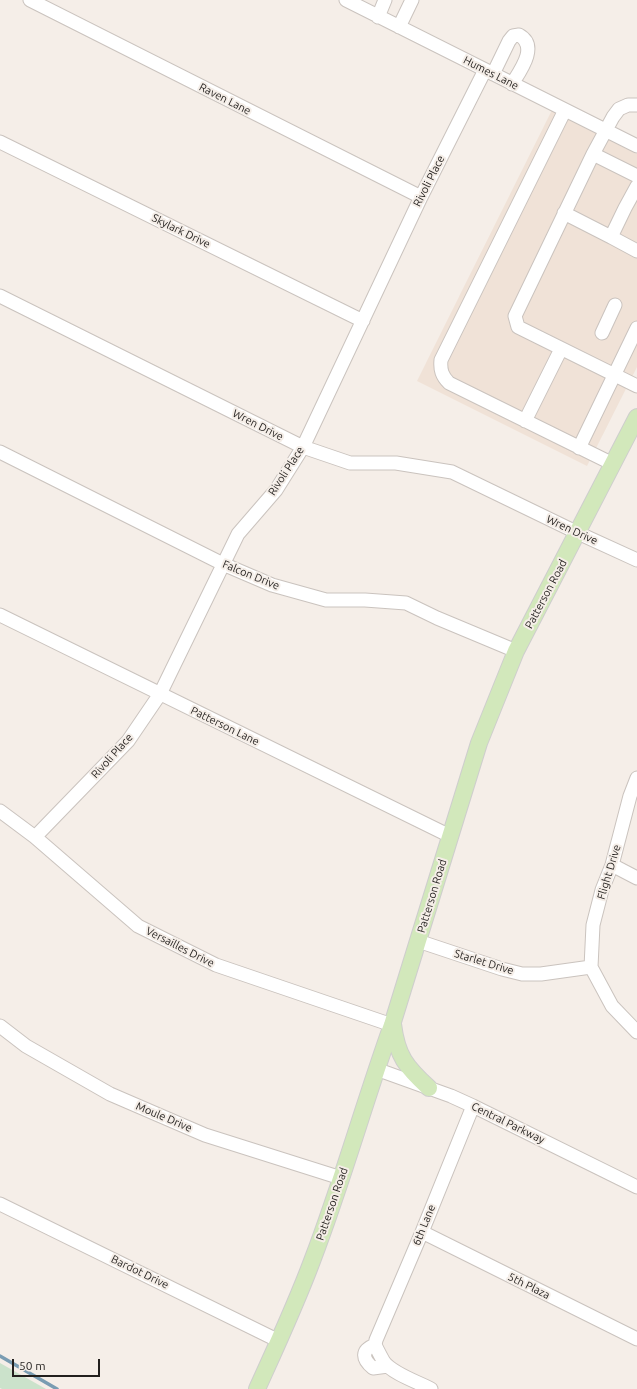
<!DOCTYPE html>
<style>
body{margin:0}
#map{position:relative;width:637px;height:1389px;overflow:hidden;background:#f5eee8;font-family:Ubuntu,sans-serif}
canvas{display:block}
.scale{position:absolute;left:12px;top:1359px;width:88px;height:18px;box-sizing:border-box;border:2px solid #221f1d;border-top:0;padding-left:5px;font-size:12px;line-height:14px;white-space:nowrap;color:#221f1d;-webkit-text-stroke:3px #f5eee8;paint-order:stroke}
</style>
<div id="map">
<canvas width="637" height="1389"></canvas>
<div class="scale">50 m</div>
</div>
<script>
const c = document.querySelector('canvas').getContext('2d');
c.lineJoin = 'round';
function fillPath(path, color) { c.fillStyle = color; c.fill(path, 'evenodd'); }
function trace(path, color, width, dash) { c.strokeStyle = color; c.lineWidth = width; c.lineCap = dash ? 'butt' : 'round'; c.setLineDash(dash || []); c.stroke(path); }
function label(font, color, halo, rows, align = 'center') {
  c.font = font + ' Ubuntu,sans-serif'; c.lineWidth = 4; c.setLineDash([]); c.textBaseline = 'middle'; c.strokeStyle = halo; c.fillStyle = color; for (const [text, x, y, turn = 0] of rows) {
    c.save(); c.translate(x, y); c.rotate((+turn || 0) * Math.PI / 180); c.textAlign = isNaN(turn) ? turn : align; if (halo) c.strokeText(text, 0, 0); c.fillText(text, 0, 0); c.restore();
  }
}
fillPath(new Path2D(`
 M552 110 637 154V367L587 466 417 381Z`), '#f0e2d7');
fillPath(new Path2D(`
 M0 1363 46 1389H2L0 1388Z`), '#cbe2cb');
trace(new Path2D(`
 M0 1356 57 1389`), '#7a9cb2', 3.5);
const minor = new Path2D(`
 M30 0 421 197
 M346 0 637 146
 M378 17 385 0
 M399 27 412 0
 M493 74 509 41 513 36 519 35C539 46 520 71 512 84
 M637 105H628L619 109 613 117 593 154 515 316 518 327 637 386
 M565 110 441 360C440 370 442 376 449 383L613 464
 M0 142 363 321
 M593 154 637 176
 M637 186 625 208 611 237 637 251
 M564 213 611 237
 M0 296 303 447 350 463H396L452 472 578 533 637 560
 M602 333 615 305
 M525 421 561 349
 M579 448 637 328
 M0 452 223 564 272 585 326 600H365L406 603 437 618 516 651
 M0 615 450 836
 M0 811 35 837 138 926 216 965 392 1025
 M35 837 128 741 160 694 238 534 276 490 303 447 421 197 485 70
 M612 865 637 878
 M418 941 502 969 522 974H541L591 967 612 1006 637 1032
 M591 967 593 925 602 890 612 865 630 796 637 778
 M0 1026 26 1046 110 1094 205 1135 341 1178
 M376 1069 451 1096 473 1106 637 1187
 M0 1204 279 1341
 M422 1232 637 1339
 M375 1345 376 1340 422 1232 473 1106
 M375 1345C378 1351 381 1357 384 1362 393 1374 418 1382 431 1389
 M375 1345C361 1350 362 1359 373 1368L388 1366`);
const major = new Path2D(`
 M393 1024C397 1056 406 1067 429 1088
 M257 1389C276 1347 296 1304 312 1261 342 1183 364 1103 392 1025L479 743 516 651 637 417`);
trace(minor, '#cac3be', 15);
trace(major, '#cececd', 18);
trace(minor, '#fff', 13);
trace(major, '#d2e8bb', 16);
label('11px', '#221f1d', '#f5eee8', [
 ["Humes Lane",491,73,27],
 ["Raven Lane",225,99,27],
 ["Rivoli Place",429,181,-63],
 ["Skylark Drive",181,231,26],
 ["Wren Drive",258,425,27],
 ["Rivoli Place",286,471,-57],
 ["Wren Drive",572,530,25],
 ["Falcon Drive",251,575,22],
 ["Patterson Road",546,594,-62],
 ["Patterson Lane",225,726,26],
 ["Rivoli Place",112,756,-48],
 ["Flight Drive",609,872,-73],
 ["Patterson Road",432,896,-73],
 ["Versailles Drive",180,947,27],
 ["Starlet Drive",484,962,17],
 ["Moule Drive",164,1117,23],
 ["Central Parkway",508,1123,26],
 ["Patterson Road",332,1204,-71],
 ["6th Lane",424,1225,-68],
 ["Bardot Drive",140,1272,26],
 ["5th Plaza",529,1286,26]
]);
</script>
